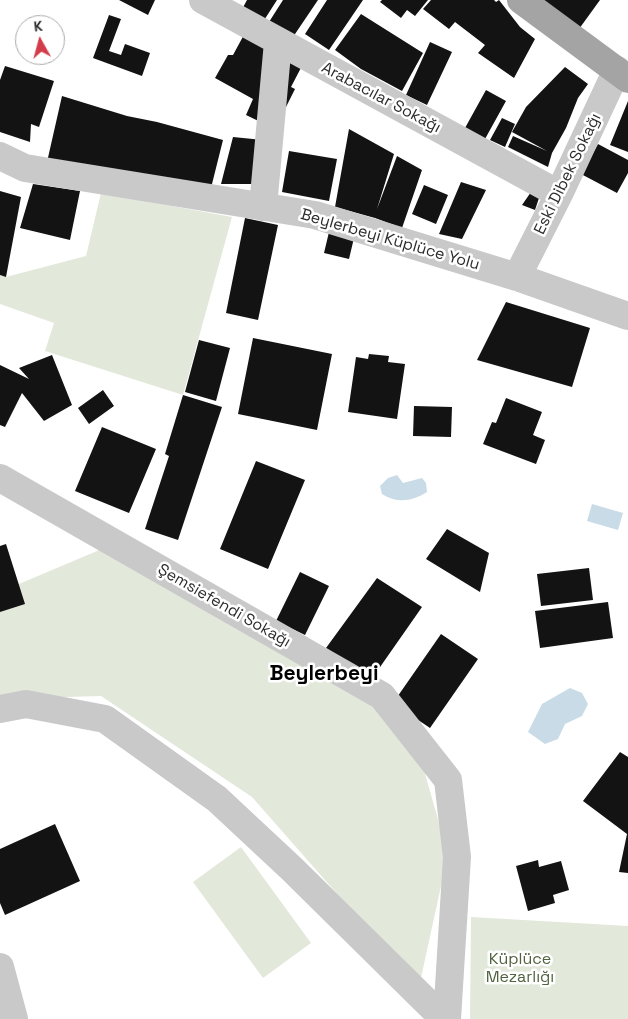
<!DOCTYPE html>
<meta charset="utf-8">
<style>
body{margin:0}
#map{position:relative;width:628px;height:1019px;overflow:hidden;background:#fff;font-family:"Space Grotesk",sans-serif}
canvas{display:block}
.north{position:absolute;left:15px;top:15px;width:50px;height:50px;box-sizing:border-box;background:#fff;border:1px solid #ababab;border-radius:50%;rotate:353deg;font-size:14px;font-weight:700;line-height:20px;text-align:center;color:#2c2c2c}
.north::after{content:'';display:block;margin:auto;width:18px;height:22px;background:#d33d4b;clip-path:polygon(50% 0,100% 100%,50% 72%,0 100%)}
</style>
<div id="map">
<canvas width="628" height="1019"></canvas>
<div class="north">K</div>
</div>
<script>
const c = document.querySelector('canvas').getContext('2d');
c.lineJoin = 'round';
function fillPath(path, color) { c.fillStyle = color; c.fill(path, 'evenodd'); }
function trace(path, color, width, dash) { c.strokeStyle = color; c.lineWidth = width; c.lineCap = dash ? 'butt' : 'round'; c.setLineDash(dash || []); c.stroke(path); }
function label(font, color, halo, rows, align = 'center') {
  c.font = font + ' "Space Grotesk",sans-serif'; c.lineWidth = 5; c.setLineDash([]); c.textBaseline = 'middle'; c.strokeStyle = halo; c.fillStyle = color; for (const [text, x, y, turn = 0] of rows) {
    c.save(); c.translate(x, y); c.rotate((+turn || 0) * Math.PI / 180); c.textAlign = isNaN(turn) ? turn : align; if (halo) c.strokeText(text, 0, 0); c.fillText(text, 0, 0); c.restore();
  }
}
fillPath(new Path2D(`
 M101 193 232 217 183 395 45 351 54 323 0 304V275L6 277 86 256Z
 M116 543 333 676 415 739 448 854 419 987 252 797 101 696 0 699V592Z
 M241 847 311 943 263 978 193 882Z
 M471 917 628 926V1019H470Z`), '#e2e8da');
fillPath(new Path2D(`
 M397 475 403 483 422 478 426 483 427 492C413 501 397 504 382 494L380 486 388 478Z
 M592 504 623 513 618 530 587 521Z
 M570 688 582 693 588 704 582 716 565 724 558 739 545 744 528 732 542 704Z`), '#c8dbe7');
fillPath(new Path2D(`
 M119 0H155L148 15Z
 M247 0H277L261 25 240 13Z
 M283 0H318L293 37 269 22Z
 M327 0H363L329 50 305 34Z
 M382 0H428L415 16 407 10 401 18 380 2Z
 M431 0H494L496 2 499 0 520 27 535 39 514 78 478 53 485 45 455 22 449 29 423 9Z
 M536 0H600L579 29Z
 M361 14 423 53 402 91 361 69 335 50Z
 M109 15 121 19 109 51 121 55 125 44 150 53 142 76 93 58Z
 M246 31 304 62 291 87 295 89 275 129 246 115 253 99 215 78 228 55H233Z
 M430 42 452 52 427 105 406 95Z
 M5 66 54 81 39 127 31 124 30 142 0 132V80Z
 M565 67 588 84 578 98 566 128 552 153 548 167 508 147 513 136 547 151 512 132 526 107Z
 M486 90 506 101 485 139 465 128Z
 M62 96 127 116 157 122 223 140 210 192 47 162Z
 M628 101V152L610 145Z
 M502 118 515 124 505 147 490 140Z
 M349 129 394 154 377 209 397 156 422 170 402 228 375 218 335 207Z
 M233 137 263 140 258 184H221Z
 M598 144 628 160V173L617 193 581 174Z
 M289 151 337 159 329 201 282 192Z
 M461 182 486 190 462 239 439 234Z
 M33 184 80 191 70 240 20 228Z
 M424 185 448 195 436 224 412 214Z
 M0 191 21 197 6 277 0 275Z
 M531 192 539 198 535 210 522 205Z
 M245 218 278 225 258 320 226 313Z
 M329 232 354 238 349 259 324 253Z
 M506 302 590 328 572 387 477 360Z
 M253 338 332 354 317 430 238 414Z
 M199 340 230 348 216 401 185 392Z
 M369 354 389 356 388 362 405 364 397 419 348 412 356 357 368 359Z
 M52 355 72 405 44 421 22 393 5 427 0 425V365L29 379 19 368Z
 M103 390 114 406 89 424 78 408Z
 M183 395 222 407 178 540 145 529 169 456 165 454Z
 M506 398 542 412 533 435 545 440 536 464 483 444 492 422 496 423Z
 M414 406 452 407 451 437 413 436Z
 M102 427 156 449 129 513 75 491Z
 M256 461 305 480 268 569 220 549Z
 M447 529 489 553 480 592 426 559Z
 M6 544 25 604 0 612V546Z
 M589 568 593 600 541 606 537 574Z
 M300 572 329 586 305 635 276 621Z
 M377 578 422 607 371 680 326 648Z
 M608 602 613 638 540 648 535 611Z
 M441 634 478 659 430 728 393 703Z
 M620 752 628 757V873L619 872 627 834 583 801Z
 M55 824 80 881 5 915 0 903V849Z
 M538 860 539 867 561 861 569 890 553 895 555 903 528 911 516 866Z`), '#131313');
trace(new Path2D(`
 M203 0 559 194
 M0 156 25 168 315 215 517 277 628 316
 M263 207 278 42
 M517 277 559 194 617 70
 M0 478 382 696 448 780 457 857 447 1019
 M0 709 26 704 105 719 217 799 292 869 444 1019
 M0 967 14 1019`), '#c9c9c9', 28);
trace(new Path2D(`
 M521 0 628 79`), '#a4a4a4', 28);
label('16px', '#2c2c2c', '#fff', [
 ["Arabacılar Sokağı",381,98,28],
 ["Eski Dibek Sokağı",568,174,-64],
 ["Beylerbeyi Küplüce Yolu",390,240,16],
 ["Şemsiefendi Sokağı",224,606,30]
]);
label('16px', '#50623e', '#fff', [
 ["Küplüce",520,960],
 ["Mezarlığı",520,978]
]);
label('bold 21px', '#000', '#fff', [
 ["Beylerbeyi",324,674]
]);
</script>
